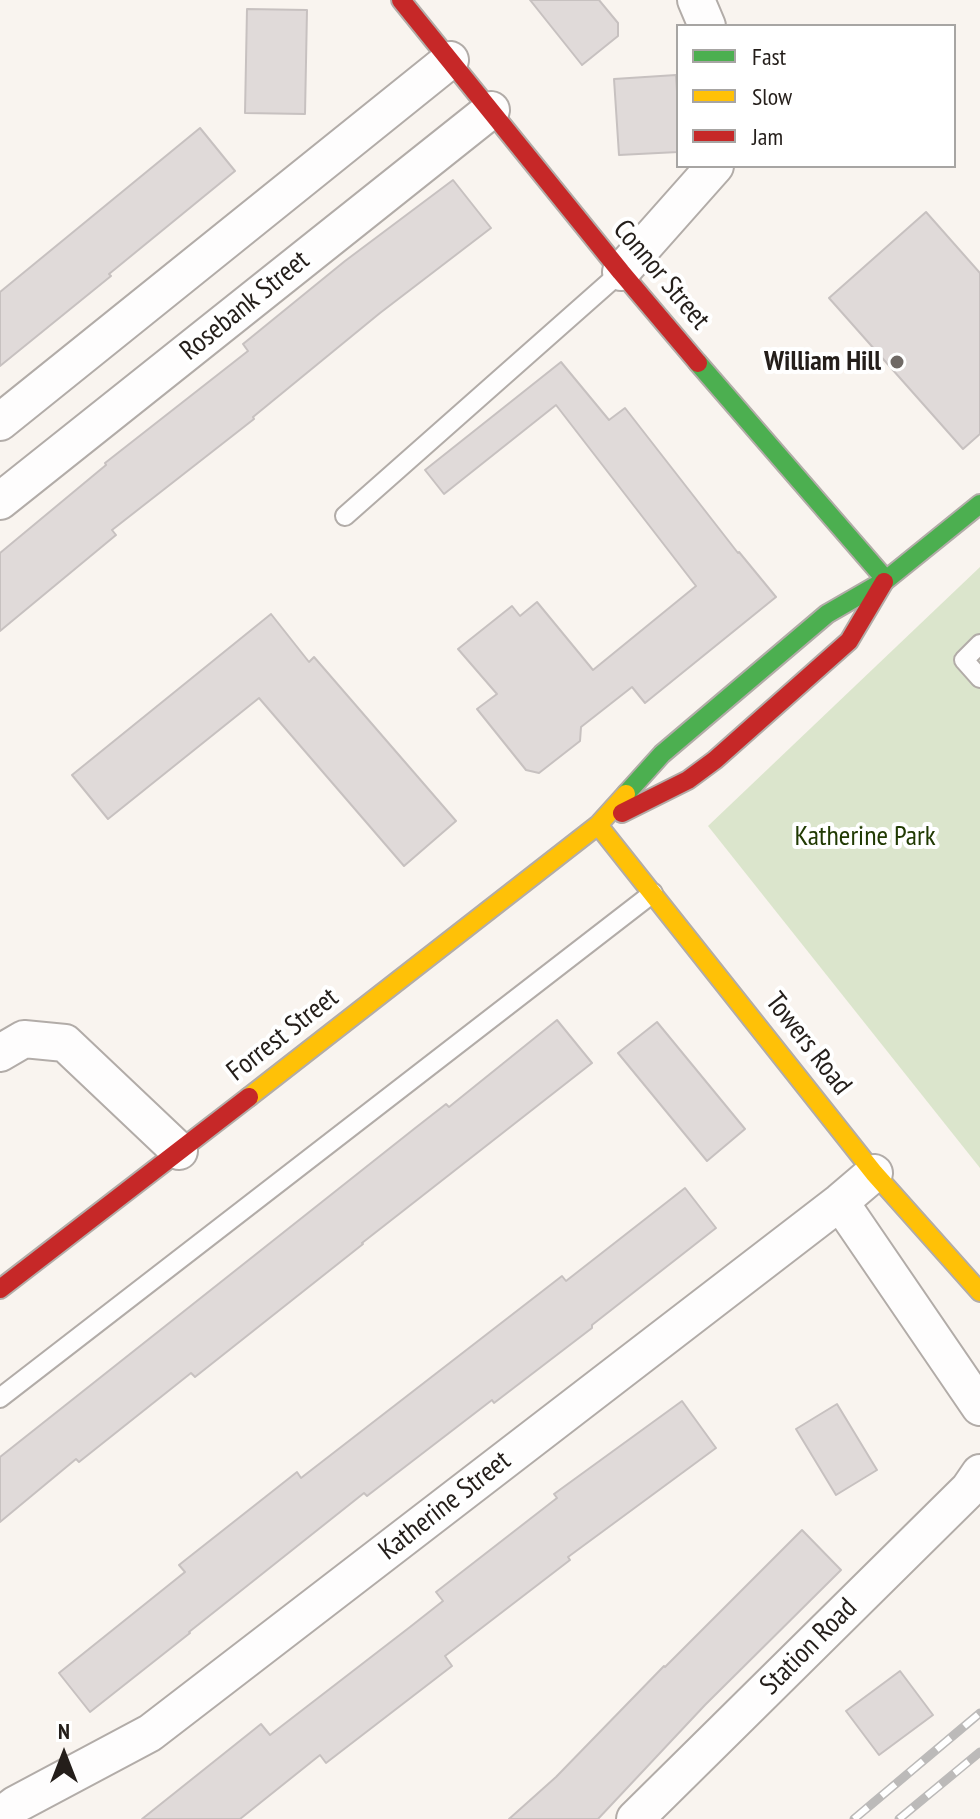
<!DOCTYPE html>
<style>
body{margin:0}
#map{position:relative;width:980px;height:1819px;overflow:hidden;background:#f9f4ef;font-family:"PT Sans Narrow",sans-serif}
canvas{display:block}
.legend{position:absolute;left:676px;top:24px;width:280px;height:144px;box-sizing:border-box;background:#fff;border:2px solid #a7a5a3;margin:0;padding:10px 14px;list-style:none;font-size:24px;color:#241e1a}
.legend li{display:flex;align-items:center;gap:16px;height:40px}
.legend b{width:40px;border:2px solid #a7a5a3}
.north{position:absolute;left:24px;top:1715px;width:80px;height:80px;-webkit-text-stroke:6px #fff;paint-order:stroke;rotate:0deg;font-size:22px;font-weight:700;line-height:32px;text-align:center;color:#241e1a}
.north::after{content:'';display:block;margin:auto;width:28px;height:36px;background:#241e1a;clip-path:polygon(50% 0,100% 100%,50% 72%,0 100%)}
</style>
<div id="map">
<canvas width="980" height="1819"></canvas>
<ul class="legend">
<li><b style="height:10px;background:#4caf50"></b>Fast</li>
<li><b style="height:10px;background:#ffc107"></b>Slow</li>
<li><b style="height:10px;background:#c62828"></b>Jam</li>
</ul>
<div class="north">N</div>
</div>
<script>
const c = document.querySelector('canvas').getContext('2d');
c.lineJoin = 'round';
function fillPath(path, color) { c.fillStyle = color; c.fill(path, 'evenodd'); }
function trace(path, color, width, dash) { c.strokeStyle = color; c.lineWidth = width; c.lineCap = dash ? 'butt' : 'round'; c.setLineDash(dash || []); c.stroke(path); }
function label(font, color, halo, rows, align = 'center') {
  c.font = font + ' "PT Sans Narrow",sans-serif'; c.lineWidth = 8; c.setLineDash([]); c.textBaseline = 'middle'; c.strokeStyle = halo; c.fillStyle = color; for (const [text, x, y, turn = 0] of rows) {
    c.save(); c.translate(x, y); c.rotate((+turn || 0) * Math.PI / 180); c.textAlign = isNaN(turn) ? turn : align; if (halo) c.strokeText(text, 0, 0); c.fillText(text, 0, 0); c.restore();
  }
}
fillPath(new Path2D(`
 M980 567V1168L708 826Z`), '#dbe5cc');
const building = new Path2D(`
 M530 0H599L618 23V36L582 65Z
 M247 9 307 10 305 114 245 113Z
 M676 75 678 107V152L619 155 614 79Z
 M200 128 235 171 109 274 111 276 0 366V292Z
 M453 180 491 228 380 313 253 417 254 419 112 530 116 535 0 631V553L106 465 105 463 248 351 243 344 345 261Z
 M926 212 980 273V434L963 449 829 298Z
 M561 362 609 420 625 408 738 553 739 552 776 597 645 703 632 687 581 727 580 741 539 773 526 770 477 709 497 694 458 649 512 606 520 616 537 602 593 670 696 586 556 405 444 494 425 470Z
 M271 614 309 662 314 657 456 821 404 866 259 698 108 819 72 775Z
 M557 1020 592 1063 417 1200 362 1243 363 1244 195 1377 191 1373 79 1462 76 1459 0 1522V1457L414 1129 446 1104 449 1107Z
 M657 1022 745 1129 707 1161 618 1053Z
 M685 1188 716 1228 592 1325V1328L494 1403 492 1400 367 1496 364 1493 189 1632 190 1633 90 1712 59 1673 185 1572 179 1565 297 1472 301 1478 562 1276 566 1281Z
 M682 1401 716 1448 568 1557 570 1560 445 1656 452 1666 326 1763 320 1755 240 1819H142L261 1724 270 1735 410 1627 443 1601 436 1592 557 1498 554 1494Z
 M837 1404 877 1470 836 1495 796 1429Z
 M802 1530 841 1570 705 1705 598 1819H509L556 1777 664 1666 665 1667Z
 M900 1671 933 1715 879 1755 846 1711Z`);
fillPath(building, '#e0dad9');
trace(building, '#c7c1c0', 2);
const lane = new Path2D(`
 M345 516 621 272
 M980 644 964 660 980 678
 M0 1398 653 893`);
const street = new Path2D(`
 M696 0 707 26
 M621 272 715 166
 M0 422 450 60
 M0 501 491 110
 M0 1053 24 1039 65 1043 179 1151
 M840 1202 980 1407
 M0 1816 15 1805 150 1733 840 1202 874 1173
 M635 1819 969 1489 980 1473`);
const fast = new Path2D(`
 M698 363 886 580
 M626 794 662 754 827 614 886 580 980 504`);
const slow = new Path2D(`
 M598 825 874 1173 980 1292
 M249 1097 598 825 626 794`);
const jam = new Path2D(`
 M401 0 621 272 698 363
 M622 813 688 780 715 760 849 641 884 582
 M0 1289 249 1097`);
trace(lane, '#b2aca8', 22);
trace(street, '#b2aca8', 40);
trace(fast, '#b2aca8', 22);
trace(slow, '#b2aca8', 22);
trace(jam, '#b2aca8', 22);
trace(lane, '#fefdfd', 18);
trace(street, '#fefdfd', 36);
trace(fast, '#4caf50', 18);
trace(slow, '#ffc107', 18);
trace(jam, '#c62828', 18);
const rail = new Path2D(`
 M854 1819 980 1713
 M899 1819 980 1752`);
trace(rail, '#bcbab9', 9);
trace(rail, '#fff', 6, [18]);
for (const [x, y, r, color] of [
 [897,362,8,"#6f6965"]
]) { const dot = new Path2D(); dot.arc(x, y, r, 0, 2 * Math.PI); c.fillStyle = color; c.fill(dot); trace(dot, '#fff', 3); }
label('28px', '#241e1a', '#fff', [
 ["Connor Street",661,275,50],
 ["Rosebank Street",245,306,-39],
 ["Forrest Street",283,1035,-38],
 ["Towers Road",808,1044,52],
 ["Katherine Street",445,1506,-38],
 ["Station Road",809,1647,-45]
]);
label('bold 28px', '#241e1a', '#fff', [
 ["William Hill",881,362]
], 'right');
label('28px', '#213a03', '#fff', [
 ["Katherine Park",865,837]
]);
</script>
